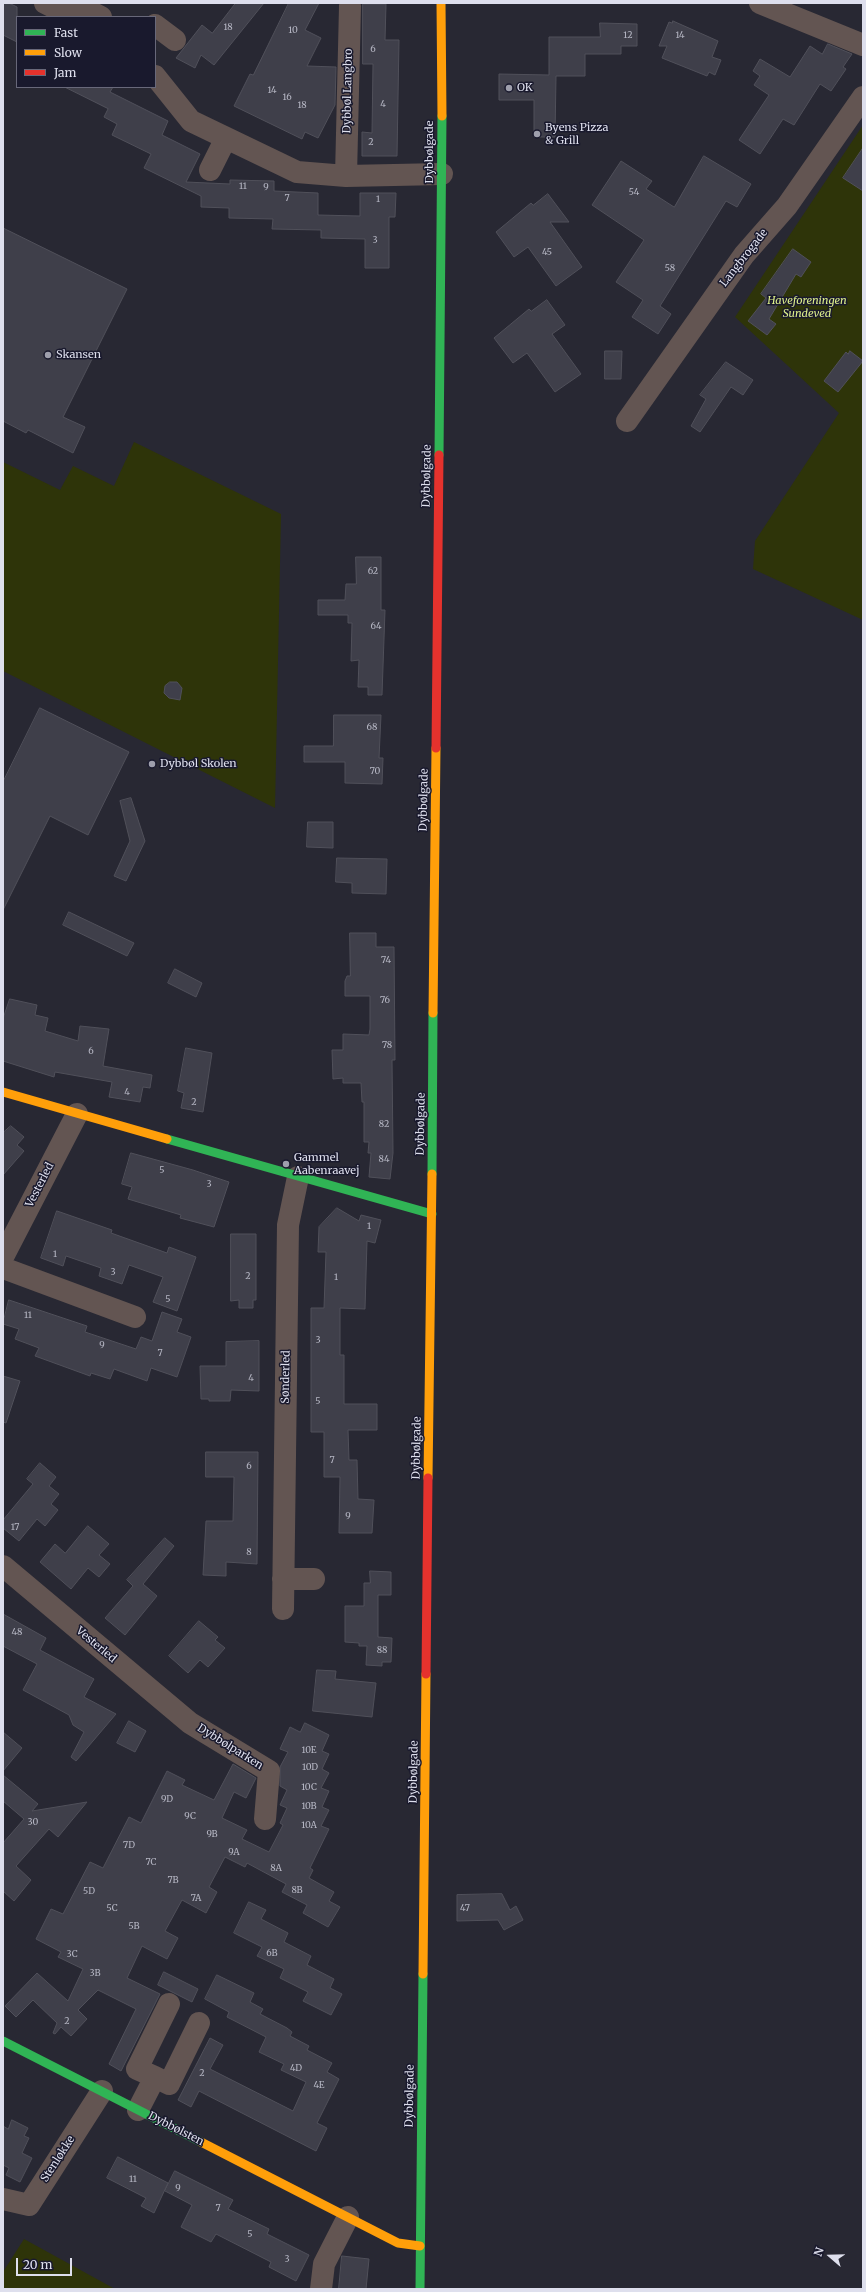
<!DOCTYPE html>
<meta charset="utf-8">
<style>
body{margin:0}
#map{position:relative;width:866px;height:2292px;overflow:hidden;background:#282833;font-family:Merriweather,serif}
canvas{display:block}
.frame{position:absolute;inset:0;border:4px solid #dedfed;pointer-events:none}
.legend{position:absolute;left:16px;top:16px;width:140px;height:72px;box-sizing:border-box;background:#19192d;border:1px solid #68687a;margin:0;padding:5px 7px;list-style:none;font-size:12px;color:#dedfed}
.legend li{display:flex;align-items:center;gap:8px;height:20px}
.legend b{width:20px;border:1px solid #68687a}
.north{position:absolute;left:810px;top:2236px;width:40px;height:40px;-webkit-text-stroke:3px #19192d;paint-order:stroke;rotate:290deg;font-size:11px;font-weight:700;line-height:16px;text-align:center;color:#dedfed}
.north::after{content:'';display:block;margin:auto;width:14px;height:18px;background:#dedfed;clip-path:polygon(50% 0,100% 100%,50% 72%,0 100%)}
.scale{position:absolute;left:16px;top:2258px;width:56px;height:18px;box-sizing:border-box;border:2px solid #dedfed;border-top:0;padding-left:5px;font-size:12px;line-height:14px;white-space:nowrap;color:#dedfed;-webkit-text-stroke:3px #19192d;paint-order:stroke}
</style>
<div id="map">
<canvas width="866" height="2292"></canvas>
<div class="frame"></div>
<ul class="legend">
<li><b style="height:5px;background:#30b455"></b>Fast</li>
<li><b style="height:5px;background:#ff9f0a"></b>Slow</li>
<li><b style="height:5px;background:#e5322d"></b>Jam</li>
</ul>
<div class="north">N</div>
<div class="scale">20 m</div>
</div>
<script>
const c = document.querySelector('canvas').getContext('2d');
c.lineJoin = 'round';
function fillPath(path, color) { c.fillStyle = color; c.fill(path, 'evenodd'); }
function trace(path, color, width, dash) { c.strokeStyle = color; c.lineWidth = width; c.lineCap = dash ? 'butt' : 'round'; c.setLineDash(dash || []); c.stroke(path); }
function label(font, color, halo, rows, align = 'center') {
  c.font = font + ' Merriweather,serif'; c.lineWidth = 3; c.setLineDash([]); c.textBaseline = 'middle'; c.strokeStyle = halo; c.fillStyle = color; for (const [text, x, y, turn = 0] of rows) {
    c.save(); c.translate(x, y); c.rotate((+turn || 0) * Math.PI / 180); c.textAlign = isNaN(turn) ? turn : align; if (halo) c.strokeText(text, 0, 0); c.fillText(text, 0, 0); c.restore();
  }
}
fillPath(new Path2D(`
 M863 125V620L753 569 755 541 839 413 735 317Z
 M134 442 281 514 275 808 3 671V462L60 490 73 466 114 486Z
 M24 2239 115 2289H3V2272Z`), '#2e3409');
const building = new Path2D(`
 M3 3H9L17 7V42L3 35Z
 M236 3H264L214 65 201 55 195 68 176 58 202 25 212 33Z
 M289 3H319L305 30 321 38 307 66 336 67 335 105 318 138 305 132 302 139 234 106 250 74 253 75Z
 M363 4H386L385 40H399L397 156H362V132L372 133 373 64H363Z
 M673 21 718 41 712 57 721 60 715 75 709 72 707 76 662 58 667 46H659L669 22 672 23Z
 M600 23 637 24V46H621V54H585V76H556L555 137H534V100H499V74L549 75V37H600Z
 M828 44 852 54 843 67 846 69 831 91 820 84 794 125 783 119 760 154 739 140 769 95 754 85 760 76 753 71 760 59 790 77 810 46 822 54Z
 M65 87H113L110 92 168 121 162 135 200 154 186 182 230 184V180L274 181V191L318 193V215L360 216V193H396L395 217H389V268H365V239L321 238V230L272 229 273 219 229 218V208L201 207V196L144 168 151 154 112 135 117 124 104 117 108 109Z
 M863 148V191L843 178Z
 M704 156 751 184 737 207 726 201 660 306 671 314 658 334 632 317 643 300 616 282 644 240 592 205 621 161 652 181 646 189 674 207Z
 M548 194 569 222H550L582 267 556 286 528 247 514 257 496 232 531 203 533 205Z
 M3 228 127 289 63 417 85 427 73 453 28 430 26 433 3 421Z
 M793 249 811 262 801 277 796 274 769 319 776 324 767 335 748 321 766 298 761 294Z
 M547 300 565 325 552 334 581 374 555 392 527 353 513 363 494 338 529 309 531 311Z
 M605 351H622L621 379H605Z
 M850 351 863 361 838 392 824 381 846 352 848 354Z
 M726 362 753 380 743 395 731 387 700 432 691 426 706 399 700 395Z
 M356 557H381V610H385L382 695H368V687H358L359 660 351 661 352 623H348V615H318V600H345L346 584H356Z
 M170 682H177L182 688 180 700 169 698 164 693 165 686Z
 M40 708 129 752 88 835 50 816 3 910V782Z
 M334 715H381L379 758H383L382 784 345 783V762H304V746H333Z
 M131 798 145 841 126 881 114 876 130 841 120 801Z
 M308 822H333V848L307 847Z
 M337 858 387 859 386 894 352 893V883L336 882Z
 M69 912 134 943 127 956 63 925Z
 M350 933H376V947H394L395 1060H392L393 1153 390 1179 369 1177 371 1153H368L369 1142H364V1102H362L361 1083H343V1078L333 1079 332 1050H343V1034L369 1035 370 1029V996H345V981L347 976H350Z
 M175 969 202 983 196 997 168 983Z
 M10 999 37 1005 35 1015 48 1018 45 1031 78 1041 80 1026 109 1029 103 1066 152 1075 150 1088 143 1087 140 1102 109 1097 112 1082 55 1072 54 1077 3 1061V1019Z
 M186 1048 212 1053 203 1112 181 1108 184 1093 178 1091Z
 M11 1126 24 1137 17 1145 24 1151 3 1175V1133Z
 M131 1153 193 1170 229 1182 214 1227 180 1218 181 1215 128 1199 132 1187 122 1184Z
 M337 1208 359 1221 361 1215 381 1220 375 1243 367 1241 365 1309 340 1308V1355H344V1404H377V1430H348L349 1460H357L358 1499 374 1500 372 1533H339L340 1477H324V1432H311V1308H324L326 1252H318L319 1227Z
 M57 1211 112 1230 111 1233 167 1253 169 1247 196 1257 177 1311 153 1302 163 1277 129 1265 122 1284 99 1276 101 1268 66 1256 63 1266 41 1258Z
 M231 1234H256V1300H253V1308H239V1300L231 1301Z
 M9 1300 87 1326 85 1332 136 1349 141 1337 152 1341 162 1312 182 1319 177 1332 191 1337 177 1377 151 1368 147 1381 114 1369 110 1379 91 1373 90 1376 35 1356 39 1348 15 1339 19 1329 3 1324Z
 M259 1341V1391L231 1390 230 1401H209V1399H201L200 1366H226V1342Z
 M3 1376 20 1381 6 1423 3 1422Z
 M206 1452H258L257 1564 226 1562V1576L203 1575 206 1521H233L234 1477H206Z
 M40 1463 56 1477 49 1486 59 1494 51 1504 58 1510 45 1526 37 1519 19 1541 3 1528V1520L33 1484 27 1479Z
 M88 1526 109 1544 99 1555 110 1564 99 1577 88 1568 71 1589 40 1562 55 1544 65 1553Z
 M165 1538 174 1546 143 1584 157 1596 125 1635 105 1618 133 1586 127 1580Z
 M370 1571 391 1572V1595H378V1637L392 1638 391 1662H382V1666L366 1665 367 1646H359V1643L345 1642V1606H364V1583H370Z
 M3 1614 46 1638 40 1650 94 1679 84 1697 116 1714 76 1761 71 1757 84 1732 73 1725 69 1715 23 1690 37 1664 3 1646Z
 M199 1621 218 1637 215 1640 225 1648 208 1667 200 1660 188 1673 169 1656Z
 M317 1670 336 1671 335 1679 376 1683 372 1717 313 1711Z
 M129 1721 146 1731 135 1752 117 1743Z
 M305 1723 329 1735 322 1751 329 1754 322 1769 329 1773 321 1788 329 1791 322 1807 329 1810 321 1826 329 1829 310 1868 313 1870 309 1878 334 1892 329 1901 340 1907 328 1927 303 1913 307 1905 282 1892 286 1884 247 1863 245 1867 225 1857 209 1887 217 1892 206 1913 182 1900 165 1931 178 1938 167 1959 142 1946 127 1978 160 1994 121 2071 109 2064 136 2009 98 1990 78 2010 87 2019 71 2036 61 2027 55 2034 53 2033 57 2023 33 2000 16 2017 5 2006 37 1973 68 2001 83 1969 58 1957 61 1952 36 1939 51 1909 63 1914 90 1862 103 1868 129 1817 141 1823 167 1771 185 1780 182 1785 214 1800 233 1764 256 1778 246 1798 234 1792 222 1818 247 1830 242 1839 269 1852 283 1825 280 1823 287 1808 280 1805 287 1790 280 1786V1767L288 1752 280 1749 290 1727 300 1732Z
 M3 1732 22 1748 3 1771Z
 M3 1775 38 1804 32 1811 87 1802 58 1837 49 1829 16 1866 31 1880 14 1901 3 1891V1843L24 1819 3 1801Z
 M502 1894 510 1910 516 1906 523 1920 504 1930 498 1920 457 1921V1895Z
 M249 1902 266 1910 261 1919 288 1933 284 1942 311 1956 307 1965 334 1979 330 1988 342 1994 331 2015 303 2001 308 1992 280 1978 284 1969 257 1956 262 1947 234 1933Z
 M164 1972 198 1989 192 2002 158 1985Z
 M217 1975 254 1993 250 2002 263 2009 260 2014 287 2028 292 2032 290 2036 309 2046 307 2050 332 2063 327 2072 339 2079 317 2123 327 2128 316 2151 199 2091 191 2107 178 2100 210 2038 223 2045 210 2069 293 2111 306 2082 281 2070 284 2064 259 2052 266 2037 227 2017 229 2012 205 1999Z
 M12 2120 28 2128 24 2136 29 2138 22 2153 32 2158 20 2182 6 2175 9 2168 3 2165V2126L8 2129Z
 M118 2157 168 2183 154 2213 141 2206 146 2198 107 2178Z
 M175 2171 233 2200 228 2209 269 2229 267 2234 309 2255 296 2281 269 2267 271 2262 216 2234 211 2242 181 2227 192 2205 165 2191Z
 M342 2256 369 2259 366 2289H339Z`);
fillPath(building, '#3f3f4a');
trace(building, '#50505a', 1);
trace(new Path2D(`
 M45 3 73 17
 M74 3 101 17
 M760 3 863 45
 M155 25 175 40
 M155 76 191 121 297 172 346 176 442 174
 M210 170 226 138
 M346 176 350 6
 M627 421 744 255 787 206 863 97
 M3 1257 77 1114
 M3 1268 135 1317
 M3 1566 190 1723 269 1771 265 1819
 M283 1579H314
 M283 1609 288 1225 298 1177
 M155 2077 137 2069 169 2004
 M138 2110 155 2077 169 2084 199 2023
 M3 2199 29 2205 102 2091
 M321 2289 324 2264 348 2217`), '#635552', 22);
trace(new Path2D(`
 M439 455 442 116
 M167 1139 432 1214
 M432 1174 433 1013
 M3 2041 201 2142
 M420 2289 423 1974`), '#30b455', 9);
trace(new Path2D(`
 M441 3 442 116
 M433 1013 436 748
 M3 1092 167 1139
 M428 1478 432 1174
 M423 1974 426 1674
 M201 2142 398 2243 420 2246`), '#ff9f0a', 9);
trace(new Path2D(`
 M436 748 439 455
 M426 1674 428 1478`), '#e5322d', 9);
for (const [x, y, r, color] of [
 [509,88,4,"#9e9fac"],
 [537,134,4,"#9e9fac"],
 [48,355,4,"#9e9fac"],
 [152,764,4,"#9e9fac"],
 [286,1164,4,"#9e9fac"]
]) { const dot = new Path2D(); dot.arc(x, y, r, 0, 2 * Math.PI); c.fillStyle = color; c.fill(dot); trace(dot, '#19192d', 1.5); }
label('9px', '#b6b7c4', null, [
 ["18",228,27],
 ["10",293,30],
 ["12",628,35],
 ["14",680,35],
 ["6",373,49],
 ["14",272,90],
 ["16",287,97],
 ["4",383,104],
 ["18",302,105],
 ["2",371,142],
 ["11",243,186],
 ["9",266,187],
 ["54",634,192],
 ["7",287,198],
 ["1",378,199],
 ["3",375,240],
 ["45",547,252],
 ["58",670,268],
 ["62",373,571],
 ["64",376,626],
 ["68",372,727],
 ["70",375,771],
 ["74",386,960],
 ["76",385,1000],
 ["78",387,1045],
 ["6",91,1051],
 ["4",127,1092],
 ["2",194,1102],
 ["82",384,1124],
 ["84",384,1159],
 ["5",162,1170],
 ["3",209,1184],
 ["1",369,1226],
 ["1",55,1254],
 ["3",113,1272],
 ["2",248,1276],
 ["1",336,1277],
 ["5",168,1299],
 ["11",28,1315],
 ["3",318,1340],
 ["9",102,1345],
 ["7",160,1353],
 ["4",251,1378],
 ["5",318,1401],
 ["7",332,1460],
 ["6",249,1466],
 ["9",348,1516],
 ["17",15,1527],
 ["8",249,1552],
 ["48",17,1632],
 ["88",382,1650],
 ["10E",309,1750],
 ["10D",310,1767],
 ["10C",309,1787],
 ["9D",167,1799],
 ["10B",309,1806],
 ["9C",190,1816],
 ["30",33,1822],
 ["10A",309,1825],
 ["9B",212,1834],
 ["7D",129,1845],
 ["9A",234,1852],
 ["7C",151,1862],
 ["8A",276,1868],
 ["7B",173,1880],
 ["8B",297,1890],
 ["5D",89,1891],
 ["7A",196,1898],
 ["5C",112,1908],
 ["47",465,1908],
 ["5B",134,1926],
 ["6B",272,1953],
 ["3C",72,1954],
 ["3B",95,1973],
 ["2",67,2021],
 ["4D",296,2068],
 ["2",202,2073],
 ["4E",319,2085],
 ["11",133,2179],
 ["9",178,2188],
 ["7",218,2208],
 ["5",250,2234],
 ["3",287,2259]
]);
label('11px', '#dedfed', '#19192d', [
 ["OK",517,88],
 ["Byens Pizza",545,128],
 ["& Grill",545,141],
 ["Skansen",56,355],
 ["Dybbøl Skolen",160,764],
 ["Gammel",294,1158],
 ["Aabenraavej",294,1171]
], 'left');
label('11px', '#dedfed', '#19192d', [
 ["Dybbøl Langbro",348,91,-89],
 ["Dybbølgade",430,152,-90],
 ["Langbrogade",744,258,-52],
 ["Dybbølgade",427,476,-89],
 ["Dybbølgade",424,800,-89],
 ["Dybbølgade",421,1124,-89],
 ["Vesterled",40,1185,-63],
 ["Sønderled",286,1377,-89],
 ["Dybbølgade",417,1448,-89],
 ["Vesterled",96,1645,40],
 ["Dybbølparken",230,1747,32],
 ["Dybbølgade",414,1772,-89],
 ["Dybbølgade",410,2096,-89],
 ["Dybbølsten",176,2129,27],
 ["Stenløkke",58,2159,-57]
]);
label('italic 11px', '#ddef8a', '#19192d', [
 ["Haveforeningen",807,301],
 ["Sundeved",807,314]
]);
</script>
